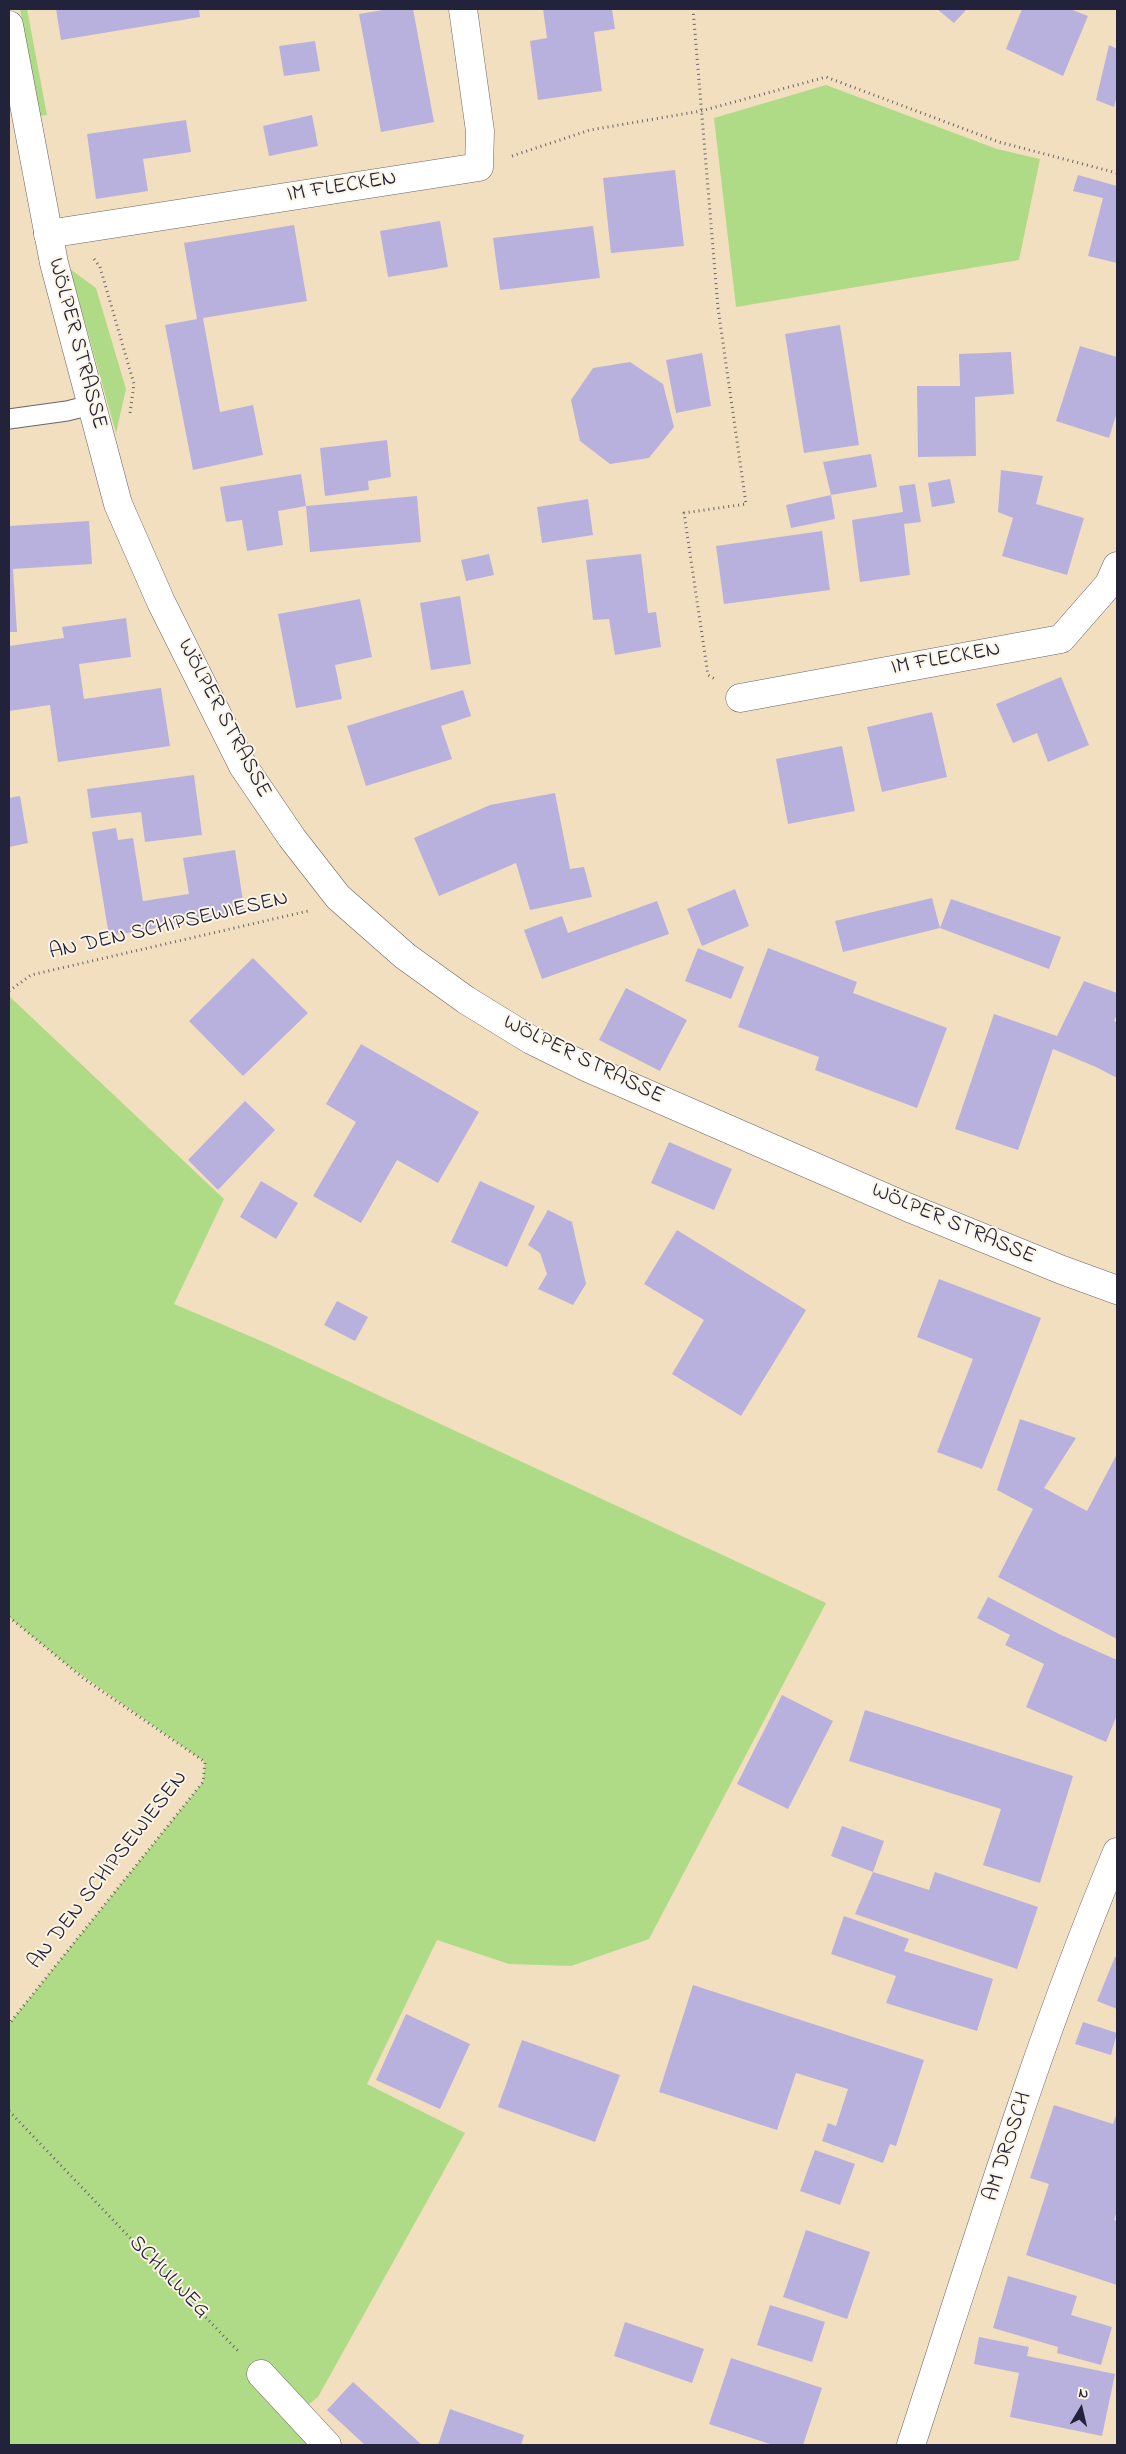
<!DOCTYPE html>
<meta charset="utf-8">
<style>
body{margin:0}
#map{position:relative;width:1126px;height:2454px;overflow:hidden;background:#f2dfbf;font-family:"Indie Flower",sans-serif}
canvas{display:block}
.frame{position:absolute;inset:0;border:10px solid #22223b;pointer-events:none}
.north{position:absolute;left:1056px;top:2384px;width:50px;height:50px;-webkit-text-stroke:4px #fcf5e5;paint-order:stroke;rotate:9deg;font-size:14px;font-weight:700;line-height:20px;text-align:center;color:#22223b}
.north::after{content:'';display:block;margin:auto;width:18px;height:22px;background:#22223b;clip-path:polygon(50% 0,100% 100%,50% 72%,0 100%)}
</style>
<div id="map">
<canvas width="1126" height="2454"></canvas>
<div class="frame"></div>
<div class="north">N</div>
</div>
<script>
const c = document.querySelector('canvas').getContext('2d');
c.lineJoin = 'round';
function fillPath(path, color) { c.fillStyle = color; c.fill(path, 'evenodd'); }
function trace(path, color, width, dash) { c.strokeStyle = color; c.lineWidth = width; c.lineCap = dash ? 'butt' : 'round'; c.setLineDash(dash || []); c.stroke(path); }
function label(font, color, halo, rows, align = 'center') {
  c.font = font + ' "Indie Flower",sans-serif'; c.lineWidth = 4; c.setLineDash([]); c.textBaseline = 'middle'; c.strokeStyle = halo; c.fillStyle = color; for (const [text, x, y, turn = 0] of rows) {
    c.save(); c.translate(x, y); c.rotate((+turn || 0) * Math.PI / 180); c.textAlign = isNaN(turn) ? turn : align; if (halo) c.strokeText(text, 0, 0); c.fillText(text, 0, 0); c.restore();
  }
}
fillPath(new Path2D(`
 M20 9H27L47 115 40 116Z
 M826 85 997 149 1040 159 1019 260 736 307 714 118Z
 M70 269 96 288 126 389 116 433Z
 M9 996 224 1199 174 1304 266 1343 826 1603 649 1939 571 1966 509 1964 437 1940 367 2084 465 2133 318 2397 297 2414 327 2445H9V2024L203 1782 205 1762 70 1667 9 1617Z`), '#b0db86');
fillPath(new Path2D(`
 M56 9H199L200 17 61 40Z
 M389 9H413L434 122 381 132 359 14Z
 M543 9H612L615 29 594 32 602 91 538 100 530 41 547 38Z
 M937 9H967L954 23Z
 M1022 9H1070L1088 16 1063 76 1006 49Z
 M315 41 320 71 284 76 279 46Z
 M1109 45 1117 49V96L1114 107 1096 100Z
 M312 115 318 146 269 156 263 126Z
 M186 120 191 152 143 159 148 191 96 199 87 134Z
 M675 170 684 246 611 253 603 178Z
 M1078 175 1117 186V263L1088 256 1103 198 1073 191Z
 M440 221 448 267 388 277 380 231Z
 M294 225 307 301 203 318 220 412 253 405 263 455 193 470 165 325 197 319 184 243Z
 M593 226 600 278 500 290 493 238Z
 M840 325 859 445 804 453 785 334Z
 M1080 346 1117 357V412L1109 438 1056 421Z
 M1011 352 1014 394 975 397 976 456 918 457 917 386H960L959 354Z
 M702 353 711 406 676 413 666 360Z
 M630 362 663 384 674 427 649 458 610 464 580 441 571 400 593 368Z
 M387 440 391 477 368 481 369 490 325 496 320 448Z
 M871 454 877 487 831 495 835 519 791 528 786 505 831 495 823 462Z
 M1001 470 1043 476 1036 504 1084 518 1067 575 1002 556 1013 518 998 512Z
 M301 474 306 506 417 496 421 542 310 552 306 506 278 511 283 545 247 551 242 520 226 522 220 487Z
 M950 479 955 503 932 507 928 483Z
 M915 484 921 522 904 524 910 575 860 582 852 520 903 512 899 486Z
 M588 499 593 535 542 543 537 507Z
 M89 521 92 564 13 569 17 632H9V526Z
 M822 531 830 590 724 604 716 546Z
 M489 554 494 575 466 581 461 560Z
 M641 554 648 613 656 612 661 647 615 655 609 619 593 620 586 560Z
 M460 596 471 664 431 670 420 603Z
 M360 599 372 657 335 665 342 699 296 708 278 614Z
 M126 618 131 657 79 664 84 699 161 688 170 746 58 762 50 705 9 711V646L64 638 62 627Z
 M1061 677 1089 745 1048 762 1037 733 1013 743 996 704Z
 M463 690 471 716 441 726 452 759 366 786 347 726Z
 M932 712 947 777 882 792 867 727Z
 M842 746 855 811 788 824 776 759Z
 M194 775 202 835 145 842 141 812 91 818 87 789Z
 M555 793 570 869 584 867 592 897 530 910 516 863 439 896 414 838 490 805Z
 M20 796 28 843 9 847V798Z
 M116 828 118 840 133 838 143 901 189 894 183 858 235 850 245 913 109 936 92 832Z
 M735 889 749 926 702 946 687 909Z
 M932 898 940 928 843 952 835 921Z
 M951 899 1061 937 1049 969 940 928Z
 M657 901 669 934 542 979 524 930 562 916 568 933Z
 M698 948 744 967 731 999 685 981Z
 M768 948 857 982 853 993 947 1028 917 1108 815 1070 819 1057 738 1027Z
 M253 958 308 1013 243 1076 189 1021Z
 M1084 981 1117 993V1014L1114 1021 1117 1022V1078L1096 1067 1053 1049 1018 1150 955 1129 994 1014 1057 1036Z
 M626 988 687 1020 660 1071 599 1040Z
 M361 1044 479 1112 438 1183 397 1160 361 1223 313 1196 356 1122 326 1104Z
 M245 1101 275 1130 218 1190 188 1160Z
 M669 1142 732 1169 714 1210 651 1183Z
 M261 1181 298 1203 276 1239 240 1217Z
 M480 1181 535 1206 507 1267 451 1242Z
 M548 1210 572 1222 586 1284 573 1305 538 1289 547 1274 540 1253 528 1245Z
 M677 1230 806 1310 741 1416 672 1374 704 1320 644 1284Z
 M939 1279 1041 1318 982 1469 937 1452 973 1359 917 1337Z
 M337 1301 368 1317 355 1341 324 1325Z
 M1020 1419 1076 1438 1044 1488 1087 1511 1117 1454V1639L998 1577 1033 1509 997 1490Z
 M988 1597 1059 1634 1117 1660V1715L1106 1742 1026 1707 1044 1664 1005 1645 1010 1635 977 1618Z
 M782 1695 833 1721 788 1809 737 1784Z
 M865 1710 1073 1776 1040 1883 983 1865 1001 1809 849 1761Z
 M842 1826 884 1841 873 1872 831 1856Z
 M873 1872 929 1890 935 1872 1038 1907 1017 1969 855 1914Z
 M844 1916 909 1939 904 1951 993 1979 977 2031 886 2003 896 1976 831 1954Z
 M1115 1957H1117V2009L1097 2001Z
 M693 1985 924 2060 896 2146 890 2144 883 2163 822 2141 828 2123 836 2126 848 2089 796 2073 777 2130 659 2092Z
 M406 2014 470 2044 440 2109 376 2080Z
 M1083 2022 1117 2033 1111 2055 1075 2044Z
 M522 2040 620 2075 595 2142 498 2107Z
 M1054 2105 1113 2124 1117 2113V2211L1114 2220 1117 2221V2285L1026 2255 1049 2184 1030 2178Z
 M815 2150 855 2164 840 2205 800 2191Z
 M806 2230 870 2252 847 2319 783 2297Z
 M1008 2276 1077 2296 1071 2315 1112 2327 1101 2365 1057 2353 1058 2347 993 2328Z
 M770 2305 825 2322 812 2362 757 2345Z
 M625 2322 704 2349 692 2383 614 2356Z
 M979 2337 1029 2347 1027 2356 1115 2374 1102 2436 1010 2417 1019 2373 974 2364Z
 M731 2358 822 2388 803 2445H773L709 2424Z
 M353 2382 422 2445H365L327 2410Z
 M450 2409 524 2435 521 2445H438Z`), '#b9b1dd');
const service = new Path2D(`
 M9 419 67 411 91 405`);
const minor = new Path2D(`
 M48 234 479 167 480 131 463 9
 M740 698 1061 639 1109 584 1117 566
 M261 2374 327 2445
 M911 2445C976 2246 1036 2045 1117 1852`);
const tertiary = new Path2D(`
 M9 25 54 263 118 504 161 602 243 766 292 838 338 897 405 956 466 1000 531 1040 588 1068 907 1207 1062 1270 1117 1290`);
trace(service, '#6b6469', 21);
trace(minor, '#6b6469', 29);
trace(tertiary, '#6b6469', 29);
trace(new Path2D(`
 M693 9 718 308 746 504 684 513 708 675 715 679
 M512 156 590 130 701 111 826 77 999 142 1117 173
 M94 259 100 267 134 384 130 413
 M9 991 31 975 308 911
 M9 1617 83 1678 205 1762 203 1782 9 2024
 M9 2111 238 2351`), '#6b6469', 3, [1, 4]);
trace(service, '#fff', 19);
trace(minor, '#fff', 28);
trace(tertiary, '#fff', 28);
label('22px', '#22223b', '#fcf5e5', [
 ["IM FLECKEN",342,188,-9],
 ["WÖLPER STRASSE",76,344,75],
 ["IM FLECKEN",946,660,-10],
 ["WÖLPER STRASSE",223,719,62],
 ["AN DEN SCHIPSEWIESEN",169,927,-13],
 ["WÖLPER STRASSE",583,1061,26],
 ["WÖLPER STRASSE",953,1225,23],
 ["AN DEN SCHIPSEWIESEN",109,1871,-52],
 ["AM DROSCH",1009,2147,-72],
 ["SCHULWEG",168,2278,46]
]);
</script>
